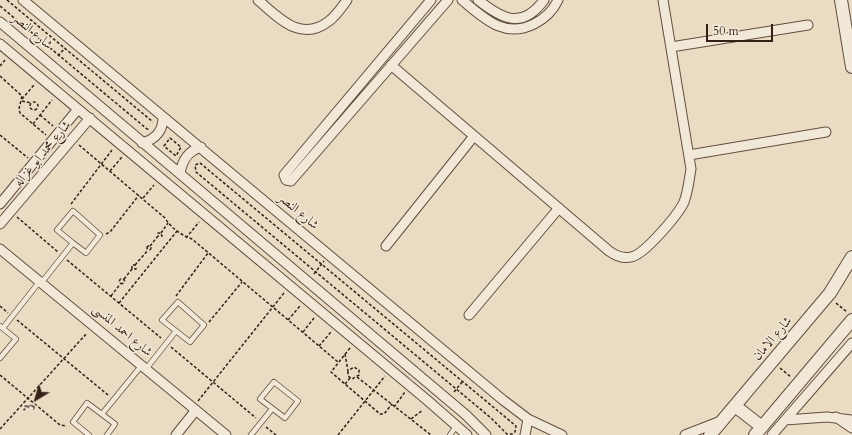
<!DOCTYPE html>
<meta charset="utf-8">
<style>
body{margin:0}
#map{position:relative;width:852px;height:435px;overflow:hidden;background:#e9dcc2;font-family:Cardo,Amiri,serif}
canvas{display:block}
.north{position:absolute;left:16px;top:379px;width:40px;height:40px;-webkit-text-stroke:3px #f1e8d7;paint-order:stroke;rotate:218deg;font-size:11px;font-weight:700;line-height:16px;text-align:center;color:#361f14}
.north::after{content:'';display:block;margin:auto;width:14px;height:18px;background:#361f14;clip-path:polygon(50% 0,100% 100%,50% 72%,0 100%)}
.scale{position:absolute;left:706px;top:24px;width:67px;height:18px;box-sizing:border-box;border:2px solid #361f14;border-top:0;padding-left:5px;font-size:12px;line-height:14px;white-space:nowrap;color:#361f14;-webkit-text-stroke:3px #f1e8d7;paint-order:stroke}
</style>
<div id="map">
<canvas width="852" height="435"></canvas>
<div class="north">ش</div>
<div class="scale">50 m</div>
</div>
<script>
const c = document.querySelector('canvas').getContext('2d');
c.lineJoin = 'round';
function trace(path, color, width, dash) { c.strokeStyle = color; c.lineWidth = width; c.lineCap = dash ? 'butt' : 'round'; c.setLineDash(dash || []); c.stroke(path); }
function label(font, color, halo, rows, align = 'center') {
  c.font = font + ' Cardo,Amiri,serif'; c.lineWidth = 3; c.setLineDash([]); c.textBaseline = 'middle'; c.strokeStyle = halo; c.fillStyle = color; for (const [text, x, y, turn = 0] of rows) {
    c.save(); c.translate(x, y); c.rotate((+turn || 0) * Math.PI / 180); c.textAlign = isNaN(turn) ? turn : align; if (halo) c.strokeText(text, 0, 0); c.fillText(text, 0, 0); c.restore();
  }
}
const service = new Path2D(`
 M42 282 73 243 86 253 100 235 73 211 57 230 73 243
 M0 326 16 339 0 358
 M3 328 40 281
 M146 369 176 331 190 342 204 325 178 302 162 320 176 331
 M274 382 298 401 285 418 260 399Z
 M102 414 142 365
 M89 435 73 422 87 403 115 424 107 435
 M251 435 272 409
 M450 435 457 425`);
const minor = new Path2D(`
 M23 0 503 400 528 419 562 435
 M258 0C279 18 301 43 329 21 336 16 342 7 347 0
 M431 0 284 175 286 180 291 181 448 0
 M462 0C484 18 504 39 534 24 544 19 553 11 558 0
 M478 0C502 19 522 30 544 0
 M0 22 466 415 486 435
 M0 44 427 400 467 435
 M671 47 808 25
 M391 65 609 251C616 256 623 259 631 257 644 255 678 215 684 202 688 192 689 180 691 169L663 0
 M142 143C156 139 163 131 163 117
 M689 155 826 132
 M180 174C182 160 188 151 201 147
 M0 204 78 109
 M0 224 90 118
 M386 246 474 136
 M0 249 226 435
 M469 315 559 208
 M836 417 852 428
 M785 420 827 417 852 420
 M176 435 196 410
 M525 435 528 419
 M685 435 721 421
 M772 435 852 343`);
const tertiary = new Path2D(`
 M841 0 852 67
 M735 406 762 427
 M710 435 830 293 852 257
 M755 435 852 320`);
trace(service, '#634e40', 6);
trace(minor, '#634e40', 11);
trace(tertiary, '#634e40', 14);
trace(new Path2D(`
 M7 0 153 122
 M0 6 147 129H149
 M58 56 65 48
 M0 66 5 60
 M0 76 22 96 19 109 20 113 46 135
 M22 99 34 85
 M22 101 31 103
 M30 106a4 4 0 1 1 8 0a4 4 0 1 1-8 0Z
 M40 115 53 126
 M33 124 52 100
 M0 135 28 158
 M170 138 181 147 176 156 164 146Z
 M79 145 165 218C171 228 181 235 192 239L338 362
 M200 163 516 426 515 432 512 434H507L491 418 196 172 195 165Z
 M110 171 122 157
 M143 198 154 185
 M71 204 112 150
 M17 217 58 252
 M161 233 168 223
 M106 234 110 232 139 195
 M186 238 199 222
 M147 248a2 2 0 1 1 4 0a2 2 0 1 1-4 0Z
 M150 246 158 236V233H161L162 236H158
 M67 260 161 338
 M135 265 148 250
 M314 274 324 261
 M119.5 281a2.5 2.5 0 1 1 5 0a2.5 2.5 0 1 1-5 0Z
 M124 279 132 269H136L135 265H132V269
 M111 296 121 283
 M176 296 208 253
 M119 303 177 231
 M836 303 847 312
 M0 306 8 313
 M17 320 108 395
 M288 320 300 306
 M209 322 242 282
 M303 332 314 318
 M319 346 331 332
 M171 347 256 418
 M350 348 331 372 380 414H384L392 404
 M345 354 348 371 354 367 359 370V375L352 379 348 376V371
 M780 368 791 377
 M0 375 60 425 67 426
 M357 377 431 435
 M345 384 350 378
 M454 392 463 381
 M198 401 284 293
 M394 407 405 392
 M411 419 423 410
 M266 427 276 435
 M0 429 87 333
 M338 435 385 376`), '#361f14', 1.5, [3, 2]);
trace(service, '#f1e8d7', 4.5);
trace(minor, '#f1e8d7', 9);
trace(tertiary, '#f1e8d7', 12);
label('13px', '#361f14', '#f1e8d7', [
 ["شارع النصر",32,32,40],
 ["شارع محمد ابو غزاله",43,154,-50],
 ["شارع النصر",298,212,40],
 ["شارع احمد المنسى",122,331,40],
 ["شارع الامان",773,339,-50]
]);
</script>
